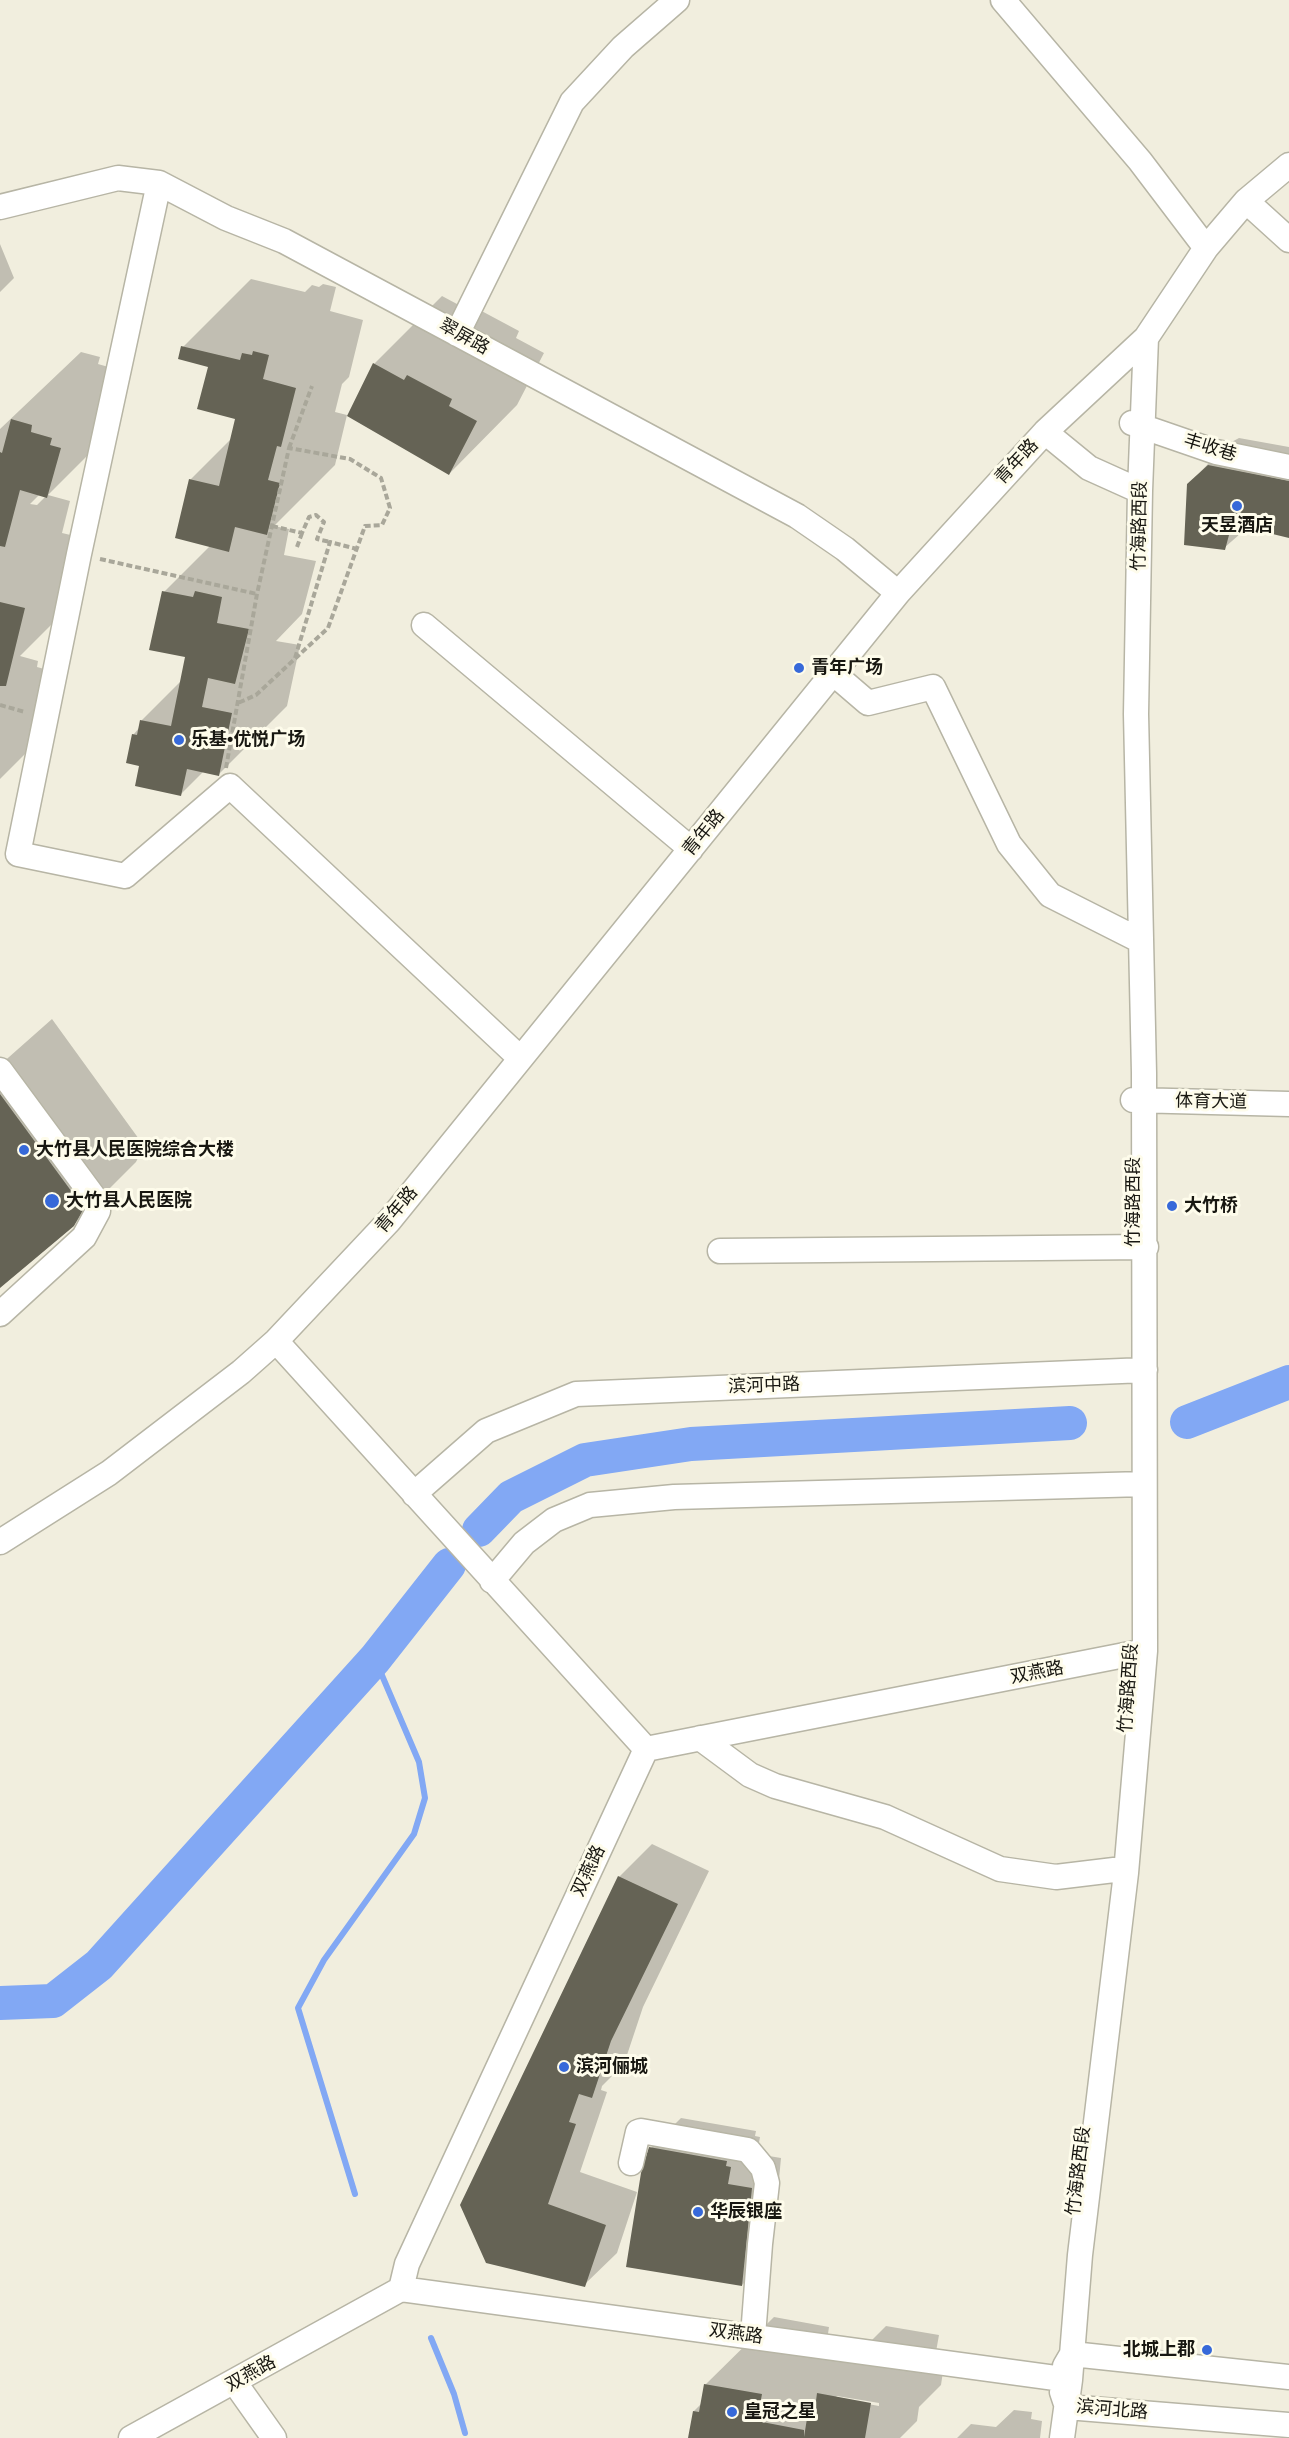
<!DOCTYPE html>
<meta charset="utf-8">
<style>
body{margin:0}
canvas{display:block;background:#f1eede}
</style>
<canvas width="1289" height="2438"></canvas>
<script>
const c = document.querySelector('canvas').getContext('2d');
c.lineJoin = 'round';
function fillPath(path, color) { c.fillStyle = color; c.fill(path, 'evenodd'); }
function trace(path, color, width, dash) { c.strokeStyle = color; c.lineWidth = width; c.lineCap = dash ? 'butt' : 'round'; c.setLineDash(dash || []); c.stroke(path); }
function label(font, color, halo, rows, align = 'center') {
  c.font = font + ' Helvetica,"Noto Sans SC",sans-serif'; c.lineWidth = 6; c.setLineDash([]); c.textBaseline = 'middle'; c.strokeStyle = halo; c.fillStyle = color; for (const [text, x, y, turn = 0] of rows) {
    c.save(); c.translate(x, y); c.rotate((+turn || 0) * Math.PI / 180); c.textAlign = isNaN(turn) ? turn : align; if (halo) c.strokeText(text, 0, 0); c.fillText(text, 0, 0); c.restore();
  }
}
fillPath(new Path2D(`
 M0 244 14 278 0 292Z
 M251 279 305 292 312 285 319 287 323 284 336 287 330 311 363 320 349 377 342 384 335 412 347 415 335 465 274 526 289 529 284 555 316 561 302 614 276 641 300 645 287 706 219 774 204 771 181 794 141 765 133 735 140 727 142 720 182 680 186 656 164 592 210 546 190 480 232 438 237 418 209 366 183 347Z
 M442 296 472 312 476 308 519 331 516 338 544 353 517 405 449 474 374 364Z
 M81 352 100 357 98 364 119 370 115 428 48 495 70 501 62 533 92 540 78 598 20 656 38 661 37 667 63 674 38 741 0 779V429ZM40 494 46 496 37 505 30 504Z
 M1239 438 1289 447V536L1248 527 1224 548 1188 485 1226 445Z
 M52 1019 144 1146 136 1162 73 1225 0 1286V1065Z
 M652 1844 709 1871 643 2007 624 2064 602 2086 601 2090 607 2092 580 2172 637 2192 617 2253 584 2285 487 2261 619 1877Z
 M681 2118 756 2131 755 2136 760 2137 757 2154 781 2158 772 2255 742 2285 651 2148Z
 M774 2317 829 2327 825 2354 853 2359 886 2326 939 2335 934 2363 944 2365 941 2385 919 2407 917 2421 900 2438H690L694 2411 702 2403 705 2385ZM837 2396 879 2403V2406L835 2398Z
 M1014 2410 1032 2412 1031 2419 1042 2421 1040 2438H957L971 2424 996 2427Z`), '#0003');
trace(new Path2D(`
 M355 2194 298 2008 324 1960 414 1834 425 1798 419 1762 375 1659
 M431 2338 454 2394 465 2433`), '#82a8f4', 6);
trace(new Path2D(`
 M1187 1422 1289 1382
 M479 1530 511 1497 585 1460 691 1444 1070 1423
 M0 2003 53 2001 99 1965 375 1659 449 1565`), '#82a8f4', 34);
fillPath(new Path2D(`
 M181 346 240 360 242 353 252 355 253 351 269 355 263 379 296 388 281 447 277 446 268 480 280 483 267 535 235 527 229 552 175 538 189 479 219 486 235 419 197 409 208 367 178 359Z
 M373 363 404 380 407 375 452 399 449 406 477 421 449 475 347 416Z
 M11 419 32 425 31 432 52 438 50 445 61 448 47 498 20 490 5 547 0 546V452L2 453Z
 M1208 465 1289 481V538L1248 528 1229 535 1225 550 1184 545 1187 484Z
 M162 591 193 597 195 591 222 597 217 623 249 629 235 684 208 678 202 707 232 713 219 776 187 769 181 796 135 786 139 766 126 763 132 734 137 735 140 720 171 726 185 657 149 650Z
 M0 602 25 608 6 686H0Z
 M0 1094 80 1203 83 1210 74 1226 0 1288Z
 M618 1876 678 1904 611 2041 592 2098 579 2094 569 2122 576 2124 548 2204 606 2225 585 2287 486 2263 460 2205Z
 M649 2147 727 2161 726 2166 731 2167 728 2184 752 2188 742 2286 626 2267 641 2173Z
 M704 2384 762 2394 757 2421 804 2430V2437L810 2400 816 2401 817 2393 871 2403 865 2438H688L693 2411 699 2412Z`), '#656355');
const minor = new Path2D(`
 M1003 0 1140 161 1206 248
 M159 183 79 554 18 854 125 876 230 786 520 1058
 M1246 201 1289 240
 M0 207 118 178 159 183 226 218 284 241 797 516 845 549 898 593
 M457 334 572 102 623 47 677 0
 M1132 423 1216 452 1289 467
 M1045 432 1089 468 1140 491
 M424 625 691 849
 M833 673 868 703 933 687 1009 844 1050 895 1141 941
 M0 1070 93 1196 98 1211 84 1237 0 1314
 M1133 1100 1289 1104
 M720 1251 1146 1247
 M276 1341 646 1749
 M414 1494 486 1431 576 1394 1145 1370
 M0 1542 109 1473 241 1372 276 1341 389 1221 898 593 1045 432 1146 338 1206 248 1246 201 1289 165
 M492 1581 524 1543 554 1520 590 1505 674 1497 1144 1484
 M700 1738 750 1775 775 1786 885 1817 1000 1869 1056 1877 1114 1870 1126 1873
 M646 1749 1145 1651
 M631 2163 638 2132 641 2131 748 2150 763 2168 767 2183 760 2244 753 2336
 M401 2289 407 2264 646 1749
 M1065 2366 1072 2354 1289 2377
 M235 2383 274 2438
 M1062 2392 1067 2407 1289 2425
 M131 2438 401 2289 1070 2380
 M1062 2438 1070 2380 1080 2255 1126 1873 1145 1651 1144 1073 1136 714 1140 491 1146 338`);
trace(minor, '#b7b5a5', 27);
trace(new Path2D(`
 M289 448 312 386
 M272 526 302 533 309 517 316 515 324 522 317 539 330 542
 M297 547 302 533
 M100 559 257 594
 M295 658 330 542 357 549
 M0 705 25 712
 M226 768 257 594 289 448 350 459 381 478 390 508 382 525 365 526 328 628 256 695 238 703`), '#a9a79a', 4, [6, 3]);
trace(minor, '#fff', 24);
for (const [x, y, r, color] of [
 [1237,506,6,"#3769d9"],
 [799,668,6,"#3769d9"],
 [179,740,6,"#3769d9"],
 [24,1150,6,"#3769d9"],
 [52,1201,8,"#3769d9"],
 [1172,1206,6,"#3769d9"],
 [564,2067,6,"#3769d9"],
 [698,2212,6,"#3769d9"],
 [1207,2350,6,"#3769d9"],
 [732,2412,6,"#3769d9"]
]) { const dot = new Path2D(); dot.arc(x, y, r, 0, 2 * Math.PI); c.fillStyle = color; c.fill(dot); trace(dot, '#fefceb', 2); }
label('18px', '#181711', '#fefceb', [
 ["翠屏路",464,337,29],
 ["丰收巷",1210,448,17],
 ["青年路",1017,462,-47],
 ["竹海路西段",1140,526,-89],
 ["青年路",704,833,-51],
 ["体育大道",1211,1102,1],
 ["竹海路西段",1134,1202,-90],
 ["青年路",397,1210,-50],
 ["滨河中路",764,1386,-2],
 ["双燕路",1037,1673,-11],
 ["竹海路西段",1129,1688,-86],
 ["双燕路",589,1871,-65],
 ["竹海路西段",1079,2171,-83],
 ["双燕路",736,2334,8],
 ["双燕路",251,2374,-29],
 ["滨河北路",1112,2410,5]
]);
label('bold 18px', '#181711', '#fefceb', [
 ["天昱酒店",1237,526,"center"],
 ["青年广场",811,668],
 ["乐基•优悦广场",191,740],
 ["大竹县人民医院综合大楼",36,1150],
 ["大竹县人民医院",66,1201],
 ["大竹桥",1184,1206],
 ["滨河俪城",576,2067],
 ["华辰银座",710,2212],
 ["北城上郡",1195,2350,"right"],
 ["皇冠之星",744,2412]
], 'left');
</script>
